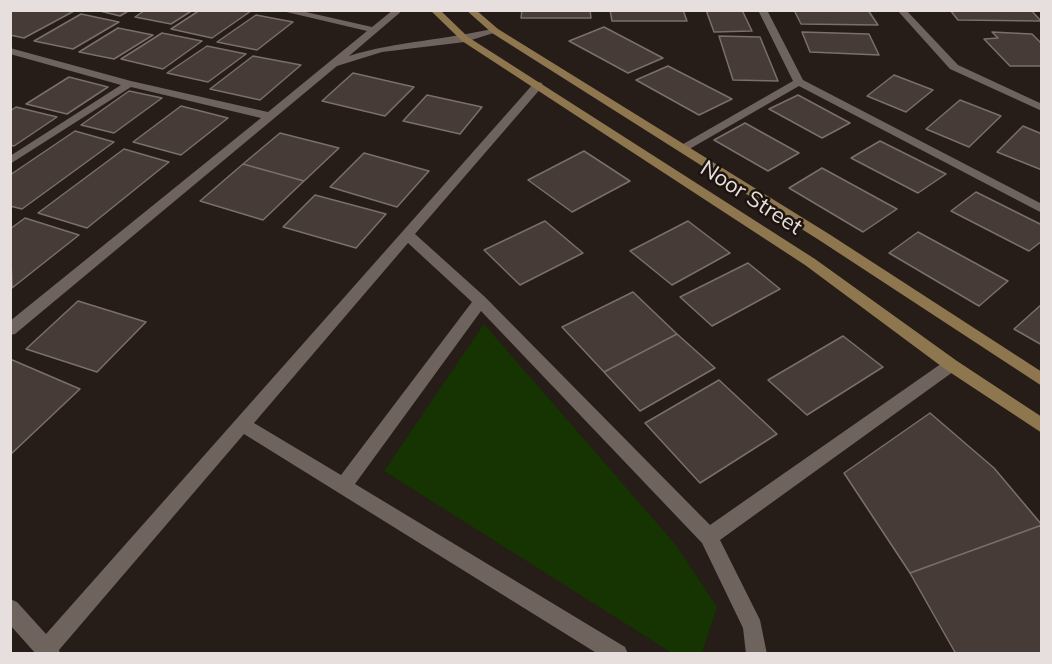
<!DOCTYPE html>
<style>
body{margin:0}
#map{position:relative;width:1052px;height:664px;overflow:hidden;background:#261c18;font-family:Mulish,sans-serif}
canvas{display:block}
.frame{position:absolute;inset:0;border:12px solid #e7dfdd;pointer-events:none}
</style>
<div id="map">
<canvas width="1052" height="664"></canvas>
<div class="frame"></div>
</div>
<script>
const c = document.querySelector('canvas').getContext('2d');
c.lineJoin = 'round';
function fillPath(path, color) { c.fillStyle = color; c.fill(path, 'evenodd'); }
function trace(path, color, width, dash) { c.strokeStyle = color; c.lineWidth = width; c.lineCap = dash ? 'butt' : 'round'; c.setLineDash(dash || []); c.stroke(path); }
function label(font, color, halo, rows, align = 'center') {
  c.font = font + ' Mulish,sans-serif'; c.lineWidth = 5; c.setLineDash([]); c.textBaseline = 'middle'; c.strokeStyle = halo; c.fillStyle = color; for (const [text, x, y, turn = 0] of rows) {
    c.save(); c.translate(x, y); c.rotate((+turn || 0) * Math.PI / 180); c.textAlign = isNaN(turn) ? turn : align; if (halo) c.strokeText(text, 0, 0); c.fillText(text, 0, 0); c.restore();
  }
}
fillPath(new Path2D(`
 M484 324 676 545 717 607 702 653H672L384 471Z`), '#153402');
const building = new Path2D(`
 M10 10H76L24 38 10 35Z
 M96 10H130L120 16Z
 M145 10H193L171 24 135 17Z
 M200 10H247L251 11 212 38 171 29Z
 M522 10H590L591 18H521Z
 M610 10H683L687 21H612Z
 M706 10H742L752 31 714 32Z
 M794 10H868L878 25 801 24Z
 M950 10H1031L1041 21 958 20Z
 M81 14 119 22 73 49 34 41Z
 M256 15 293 22 257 50 217 42Z
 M604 27 663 58 628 73 569 41Z
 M118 28 153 35 114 59 79 52Z
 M802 32 869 34 879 55 810 52Z
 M992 32 1032 34 1042 44V66H1010L984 39 998 38Z
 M162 33 202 41 163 69 121 59Z
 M719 36 760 37 778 81 733 80Z
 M207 46 246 54 208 82 167 73Z
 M253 56 301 65 260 100 210 89Z
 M668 66 732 99 699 115 636 80Z
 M353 73 414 87 385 116 322 101Z
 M894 75 933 90 906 112 867 96Z
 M69 77 108 87 67 114 26 104Z
 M129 91 162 98 114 133 81 125Z
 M427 95 482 107 460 134 403 121Z
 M798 95 850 123 822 138 769 109Z
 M960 100 1001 116 969 147 926 129Z
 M181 106 228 118 181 155 133 142Z
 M16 107 57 117 14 146 10 145V111Z
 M745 123 799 153 768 171 714 140Z
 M1023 126 1042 134V170L997 152Z
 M75 131 114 142 22 209 10 206V175Z
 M280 133 339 148 304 181 243 164Z
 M880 141 946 174 918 193 851 158Z
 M124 149 169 162 87 228 38 213Z
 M584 151 630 181 572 212 528 180Z
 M364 153 429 171 397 207 330 187Z
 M243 164 304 181 263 220 200 201Z
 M822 168 897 209 863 232 789 188Z
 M976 192 1042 225V241L1029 251 951 211Z
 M315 195 386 214 356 248 283 227Z
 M25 218 79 235 12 288 10 229Z
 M545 221 583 253 520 285 484 250Z
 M688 221 730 253 672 285 630 251Z
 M918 232 1008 281 979 306 889 253Z
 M748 263 780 289 712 326 680 297Z
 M633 292 677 334 604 372 562 327Z
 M78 301 146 322 97 372 26 349Z
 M1042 304V345L1014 329Z
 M677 334 715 368 640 411 604 372Z
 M843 336 883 367 807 415 768 380Z
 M10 359 80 389 10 455Z
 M719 380 777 434 700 483 645 423Z
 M930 413 994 468 1042 525 910 573 844 473Z
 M1042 525V654H956L910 573Z`);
fillPath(building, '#463b37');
trace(building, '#7b6f6a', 1.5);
fillPath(new Path2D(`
 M278 10H297L372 27 393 10H403L349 56C397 41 447 40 495 28L500 31 465 42 382 52 337 66 15 334 10 335V321L261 118 131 87 10 164V156L121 85 10 54V48L131 81 268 112 367 31Z
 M758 10H767L803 80 1042 204V213L799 86 686 151H678V147L793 81Z
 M897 10H906L958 65 1042 104V111L950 69Z
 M538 82 542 83V87L415 234 485 297 710 525 945 361H957L959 365 957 369 720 540 760 620 767 654H746L743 628 702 543 481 311 355 484 625 647 628 654H598L244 434 59 650 60 654H36L10 625V599L17 602 46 634 534 83ZM408 243 472 302 341 475 254 423Z`), '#6f635e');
fillPath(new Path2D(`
 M430 10H440L468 37 815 259 957 361 1042 417V433L945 369 805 265 462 41Z
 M466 10H476L498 29 829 234 1042 372V386L819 240 492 33Z`), '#8e764e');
label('22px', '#e7dfdd', '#1d130f', [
 ["Noor Street",751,198,33]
]);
</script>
